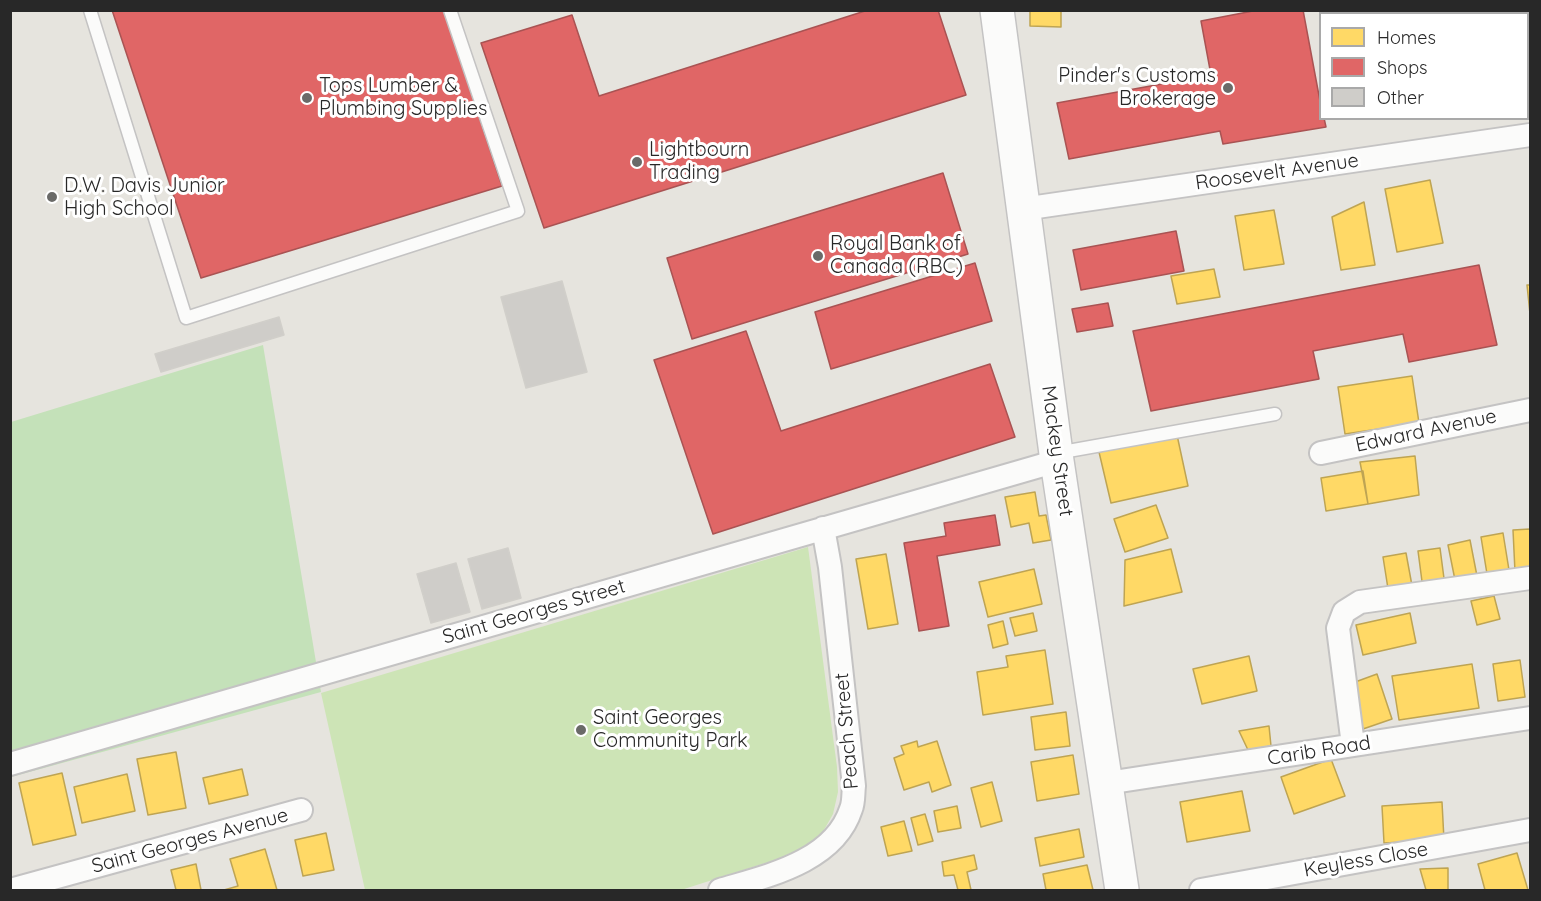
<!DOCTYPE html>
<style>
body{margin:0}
#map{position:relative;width:1541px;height:901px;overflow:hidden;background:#e6e4de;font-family:Quicksand,sans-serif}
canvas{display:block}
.frame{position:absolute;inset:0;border:12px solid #282828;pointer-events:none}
.legend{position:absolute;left:1319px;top:12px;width:210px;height:108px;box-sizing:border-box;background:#fff;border:2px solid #a9a9a9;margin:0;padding:8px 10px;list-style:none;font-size:18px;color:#282828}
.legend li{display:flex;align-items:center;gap:12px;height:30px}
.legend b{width:30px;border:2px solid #a9a9a9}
</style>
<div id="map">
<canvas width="1541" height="901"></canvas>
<div class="frame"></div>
<ul class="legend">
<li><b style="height:16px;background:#ffd966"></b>Homes</li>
<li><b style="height:16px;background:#e06666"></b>Shops</li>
<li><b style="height:16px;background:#cfcdc9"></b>Other</li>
</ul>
</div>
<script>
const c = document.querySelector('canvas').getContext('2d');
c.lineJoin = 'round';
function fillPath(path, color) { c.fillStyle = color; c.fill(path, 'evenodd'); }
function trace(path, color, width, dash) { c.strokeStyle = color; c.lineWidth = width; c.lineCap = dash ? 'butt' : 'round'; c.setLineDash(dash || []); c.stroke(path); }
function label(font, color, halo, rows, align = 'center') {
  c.font = font + ' Quicksand,sans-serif'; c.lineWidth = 6; c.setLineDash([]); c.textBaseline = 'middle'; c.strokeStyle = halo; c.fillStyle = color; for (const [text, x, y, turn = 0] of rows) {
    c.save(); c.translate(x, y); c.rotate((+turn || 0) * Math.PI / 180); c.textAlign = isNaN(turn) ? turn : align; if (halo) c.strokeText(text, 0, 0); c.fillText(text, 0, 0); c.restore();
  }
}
fillPath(new Path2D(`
 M263 345 321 692 11 777V422Z`), '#c4e1b9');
fillPath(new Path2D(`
 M808 547 837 767 838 792 833 814 820 837 810 845 778 859 681 890H365L321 693Z`), '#cde4b6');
const homes = new Path2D(`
 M1030 10H1061V27L1030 26Z
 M1434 10H1464L1465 14H1435Z
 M1493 10H1530V16H1528V14H1495Z
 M1430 180 1443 243 1397 252 1385 189Z
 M1364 202 1375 265 1341 270 1332 217Z
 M1274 210 1284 264 1244 270 1235 216Z
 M1214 269 1220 297 1177 304 1171 276Z
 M1527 285H1530V314Z
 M1412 376 1419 423 1345 434 1338 387Z
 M1177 435 1188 486 1111 503 1099 452Z
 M1415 456 1419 495 1368 504 1360 462Z
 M1363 471 1368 504 1326 511 1321 478Z
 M1035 492 1039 516 1046 515 1051 540 1033 543 1029 523 1011 527 1005 497Z
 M1156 505 1168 538 1125 552 1114 519Z
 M1530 529V571L1515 572 1513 530Z
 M1503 533 1509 570 1487 574 1481 537Z
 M1470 540 1477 576 1455 580 1448 545Z
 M1440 548 1445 586 1423 589 1418 551Z
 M1171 549 1182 592 1124 606 1125 560Z
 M1406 553 1413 591 1389 595 1383 557Z
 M886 554 898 624 868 629 856 559Z
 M1034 569 1042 604 988 617 979 582Z
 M1494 596 1500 619 1477 625 1471 601Z
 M1033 613 1037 631 1015 636 1010 618Z
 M1410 613 1416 643 1363 655 1356 625Z
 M1003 621 1008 644 993 648 988 625Z
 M1045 650 1053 704 983 715 977 672 1008 667 1006 656Z
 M1249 656 1257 691 1202 704 1193 669Z
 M1520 660 1525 697 1498 701 1493 664Z
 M1472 664 1479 708 1399 720 1392 676Z
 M1377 674 1392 719 1363 729 1347 685Z
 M1066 712 1070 746 1035 750 1031 717Z
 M1269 726 1271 746 1248 750 1239 731Z
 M917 741 918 747 937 741 951 785 932 792 929 782 904 790 894 758 904 754 901 746Z
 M176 752 186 808 148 815 137 759Z
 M1073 755 1079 794 1037 801 1031 762Z
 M1331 759 1345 796 1294 814 1281 777Z
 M242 769 248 795 209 804 203 778Z
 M62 773 76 835 33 845 19 783Z
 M127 774 135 811 82 823 74 787Z
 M992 782 1002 821 981 827 971 788Z
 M1242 791 1250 831 1187 842 1180 802Z
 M1442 802 1444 840 1384 843 1382 806Z
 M957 806 961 828 938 832 934 811Z
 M925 814 933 841 918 845 911 818Z
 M904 821 912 851 888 856 881 827Z
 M1079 829 1084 857 1040 866 1035 838Z
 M326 833 334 870 303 876 295 840Z
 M265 849 277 890H224L238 886 230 859Z
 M1517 853 1528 890H1485L1478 864Z
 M974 855 977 869 967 872 971 890H958L954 875 944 876 942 862Z
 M196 864 201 890H176L171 870Z
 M1087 865 1093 890H1046L1043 874Z
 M1448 868V890H1426L1420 869Z`);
fillPath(homes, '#ffd966');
trace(homes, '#bea453', 1.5);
const shops = new Path2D(`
 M112 10H444L502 186 201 278Z
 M868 10H938L966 95 544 228 481 43 572 15 599 96Z
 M1258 10H1303L1320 101V118H1324L1326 127 1223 144 1220 131 1069 159 1057 103 1211 75 1201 21Z
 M943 173 968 254 692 339 667 258Z
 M1176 231 1184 271 1081 290 1073 250Z
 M975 263 992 321 831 369 815 312Z
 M1479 265 1497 345 1409 362 1403 334 1313 351 1319 379 1151 411 1133 331Z
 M1108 303 1113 326 1077 332 1072 309Z
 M746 331 781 431 990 364 1015 437 713 534 654 360Z
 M995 515 1000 545 937 556 949 626 919 631 904 543 946 536 944 523Z`);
fillPath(shops, '#e06666');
trace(shops, '#a95353', 1.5);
const building = new Path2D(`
 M562 281 587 372 526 388 501 297Z
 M279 317 284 335 161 372 155 354Z
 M508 548 521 598 482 609 468 559Z
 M456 563 470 612 431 623 417 574Z`);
fillPath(building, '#cfcdc9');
trace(building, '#d1cfca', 1.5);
const service = new Path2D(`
 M90 10 186 318 518 211 450 10
 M1057 453 1275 414`);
const minor = new Path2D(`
 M1023 209 1530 135
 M1321 453 1530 410
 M1353 745 1338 628 1344 612 1360 602 1530 578
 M10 764 1057 461
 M1107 783 1530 718
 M10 890 301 810
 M720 890C767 876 834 862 851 809 854 802 853 793 854 786L830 567 823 528
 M1201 890 1530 830`);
const secondary = new Path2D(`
 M997 10 1057 461 1122 890`);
trace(service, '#c4c3c3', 15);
trace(minor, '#c4c3c3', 26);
trace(secondary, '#c4c3c3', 36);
trace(service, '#fbfbfa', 12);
trace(minor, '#fbfbfa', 22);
trace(secondary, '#fbfbfa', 33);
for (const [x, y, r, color] of [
 [1228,88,6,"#6a6a68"],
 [307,98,6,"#6a6a68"],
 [637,162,6,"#6a6a68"],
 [52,197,6,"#6a6a68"],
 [818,256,6,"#6a6a68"],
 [581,730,6,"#6a6a68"]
]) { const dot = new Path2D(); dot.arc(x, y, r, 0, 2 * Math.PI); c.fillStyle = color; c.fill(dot); trace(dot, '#fff', 2); }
label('20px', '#282828', '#fff', [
 ["Pinder's Customs",1216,76,"right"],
 ["Brokerage",1216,99,"right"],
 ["Tops Lumber &",319,86],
 ["Plumbing Supplies",319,109],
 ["Lightbourn",649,150],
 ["Trading",649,173],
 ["D.W. Davis Junior",64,186],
 ["High School",64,209],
 ["Royal Bank of",830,244],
 ["Canada (RBC)",830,267],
 ["Saint Georges",593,718],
 ["Community Park",593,741]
], 'left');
label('20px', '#282828', '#fff', [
 ["Roosevelt Avenue",1277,172,-8],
 ["Edward Avenue",1426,431,-12],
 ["Mackey Street",1057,451,82],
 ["Saint Georges Street",534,612,-16],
 ["Peach Street",847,731,-95],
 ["Carib Road",1319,751,-9],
 ["Saint Georges Avenue",190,841,-15],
 ["Keyless Close",1366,860,-10]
]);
</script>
